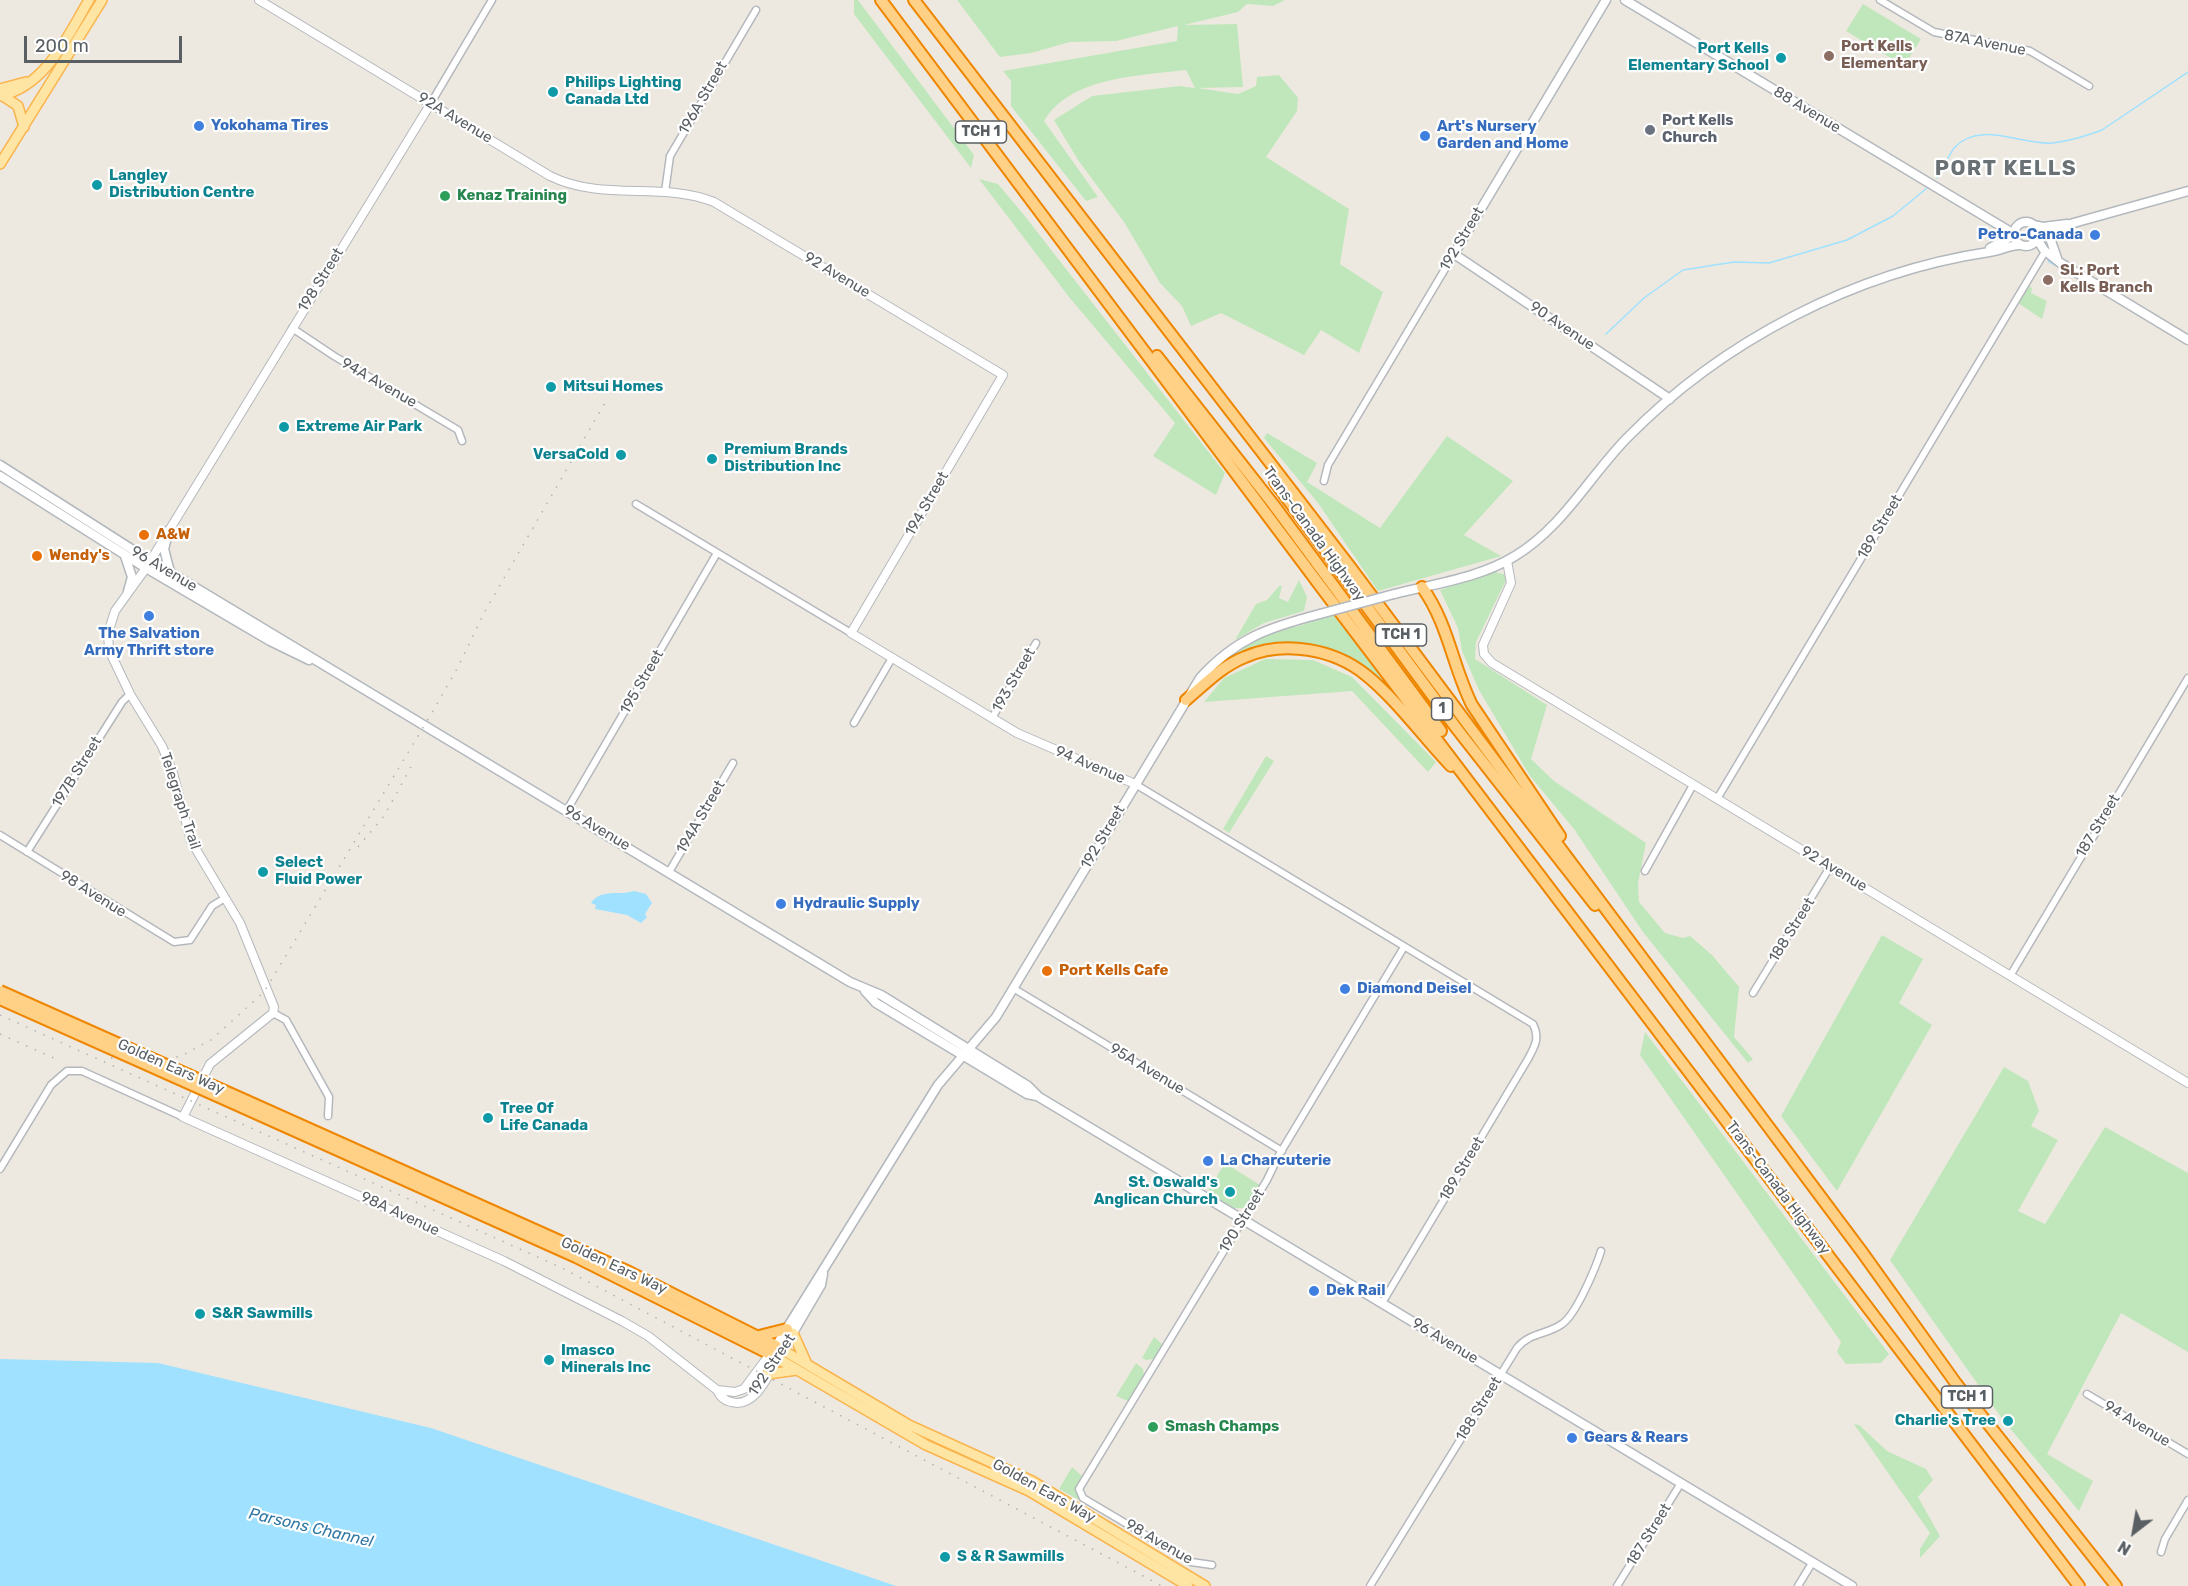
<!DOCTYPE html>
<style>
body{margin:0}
#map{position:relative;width:2188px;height:1586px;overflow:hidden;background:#eee9e0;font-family:Rubik,sans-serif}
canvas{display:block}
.north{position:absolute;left:2104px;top:1502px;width:60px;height:60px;-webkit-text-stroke:4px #fff;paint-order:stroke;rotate:211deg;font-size:16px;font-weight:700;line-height:24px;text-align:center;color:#595f63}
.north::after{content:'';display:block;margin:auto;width:21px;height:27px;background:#595f63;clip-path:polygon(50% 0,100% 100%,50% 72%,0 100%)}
.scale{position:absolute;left:24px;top:36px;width:158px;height:27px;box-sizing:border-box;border:3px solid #595f63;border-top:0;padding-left:8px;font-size:18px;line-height:21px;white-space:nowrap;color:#595f63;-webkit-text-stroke:4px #fff;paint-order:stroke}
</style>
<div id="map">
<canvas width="2188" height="1586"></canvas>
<div class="north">N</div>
<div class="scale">200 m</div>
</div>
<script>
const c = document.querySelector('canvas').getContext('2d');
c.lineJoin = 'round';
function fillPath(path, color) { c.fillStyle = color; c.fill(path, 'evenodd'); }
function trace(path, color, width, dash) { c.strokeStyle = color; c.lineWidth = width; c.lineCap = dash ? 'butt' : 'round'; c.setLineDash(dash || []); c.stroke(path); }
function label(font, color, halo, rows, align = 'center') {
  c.font = font + ' Rubik,sans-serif'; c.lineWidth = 4.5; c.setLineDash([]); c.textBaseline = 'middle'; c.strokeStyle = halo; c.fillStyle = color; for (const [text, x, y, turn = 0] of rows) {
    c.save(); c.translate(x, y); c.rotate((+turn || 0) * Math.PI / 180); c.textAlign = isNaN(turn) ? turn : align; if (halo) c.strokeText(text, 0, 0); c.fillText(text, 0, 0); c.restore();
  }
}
fillPath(new Path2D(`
 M854 0H858L974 155 971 168 854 14Z
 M957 0H1285L1273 6 1247 4 1238 12 1184 25 1237 24 1243 87 1198 88 1238 94 1256 86 1257 77 1279 75 1298 98 1297 111 1266 157 1349 209 1340 264 1383 292 1359 353 1321 330 1304 355 1221 313 1191 326 1182 306 1160 283 1124 222 1078 160 1054 120 1092 96 1180 86 1195 88 1186 70C1140 76 1071 76 1044 121L1098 197 1086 201 1011 106V81L1003 71 1177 41 1178 26 1116 41 1070 42 1031 53 1000 57Z
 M1863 4 1921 39 1904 66 1846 31Z
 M979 179 998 184 1024 215 1225 473 1216 495 1153 456 1175 423 1069 297Z
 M2028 286 2032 288 2031 293 2047 301 2042 319 2018 303Z
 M1267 433 1317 463 1307 482 1380 528 1447 436 1513 481 1464 535 1501 556 1378 591 1318 503 1264 438Z
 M1490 571 1504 574 1506 580 1476 642 1475 659 1547 705 1531 759 1554 781 1646 843 1638 883 1639 902 1665 933 1683 938 1690 936 1712 955 1739 987 1734 1037 1753 1059 1748 1063 1643 932 1574 829 1530 776 1479 690 1462 651 1458 628 1440 590Z
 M1299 580 1307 597 1304 611 1264 623 1235 640 1256 604 1267 600 1279 586H1282L1279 598 1288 602Z
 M1333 614 1408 713 1368 673 1303 645 1224 666 1221 663 1237 649 1281 627H1296Z
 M1265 659 1313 660 1352 677 1436 762 1428 772 1352 691 1204 702 1224 678Z
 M1266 756 1274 761 1229 833 1223 829Z
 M1882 935 1923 959 1899 1003 1932 1025 1837 1191 1781 1116Z
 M1645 1032 1889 1354 1881 1363 1846 1364 1837 1352 1841 1342 1640 1055Z
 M2004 1067 2028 1081 2039 1111 2031 1126 2058 1140 2018 1211 2045 1224 2105 1127 2188 1173V1352L2121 1313 2047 1454 2093 1481 2079 1511 2003 1420 1890 1260Z
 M1225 1163 1260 1185 1244 1208H1234L1207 1192Z
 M1154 1337 1163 1345 1154 1359 1146 1360 1142 1358Z
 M1136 1363 1143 1369 1144 1376 1128 1401 1116 1396Z
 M1854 1424 1859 1425 1887 1451 1926 1469 1933 1480 1918 1497 1940 1536 1920 1558V1549L1930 1533Z
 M917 1436 975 1458 1022 1480 1198 1586H1194Z
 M1072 1467 1082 1476 1076 1488 1079 1500 1059 1489Z`), '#c0e7bb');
fillPath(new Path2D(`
 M634 891 646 894 652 903 645 914 647 917 641 923 627 915 595 909 596 905 591 903C601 888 619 896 634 891Z
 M0 1359 158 1363 431 1428 896 1586H0Z`), '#9fe1ff');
trace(new Path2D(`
 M1937 178C1945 168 1949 153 1955 147 1980 120 2023 146 2053 143 2070 141 2086 136 2102 130L2188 72
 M2048 261 2076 277
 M1606 334 1644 298 1683 270 1734 262 1769 263 1847 240 1893 216 1927 188`), '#9fe1ff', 1.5);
const minor = new Path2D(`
 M1880 0 1934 32 2030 51 2089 86
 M431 103 492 0
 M665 192 670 156 756 10
 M292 328 334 356 458 430 462 441
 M1324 481 1328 465 1454 254
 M636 504 851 633
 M992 718 1036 643
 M854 723 892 658
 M1135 784 1533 1024C1540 1038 1535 1046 1528 1059L1382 1303
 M1717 799 2043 255
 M567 810 717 553
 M0 835 174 942 190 940 212 906 225 898
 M27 852 122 702 130 694
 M1645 871 1693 785
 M669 872 733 763
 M2010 976 2188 678
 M1013 988 1282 1151
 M1753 993 1830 867
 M273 1013 286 1020 329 1097 328 1116
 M0 1169 51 1085 67 1071H82L183 1117
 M2087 1394 2188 1454
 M2161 1552 2165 1539 2188 1500
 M1212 1565 1191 1562 1083 1498 1079 1489 1267 1180 1279 1155 1404 947
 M1370 1586 1517 1348C1530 1332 1547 1335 1562 1324 1576 1315 1596 1267 1601 1251
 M1617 1586 1681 1483
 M1798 1586 1812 1563`);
const tertiary = new Path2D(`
 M259 0 550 176C603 202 661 181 714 202L1003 375 851 633 1017 733 1135 784
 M431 103 146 568 115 611 108 633 109 650 130 694 162 746 173 773 191 841 240 923 274 1007 273 1013 210 1064 183 1117 504 1261 622 1321 648 1336 717 1390C720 1396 723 1400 731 1402 755 1409 768 1375 778 1359
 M1507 561 1511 583 1483 645 1484 654 1492 663 2188 1083
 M717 1390 735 1392 744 1389 770 1354`);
const secondary = new Path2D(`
 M1606 0 1454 254 1670 399
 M1625 0 2014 234
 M2014 234a12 12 0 1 1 24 0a12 12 0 1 1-24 0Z
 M2033 225 2043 227 2067 224
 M2038 237 2070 224 2188 191
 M2037 239 2044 250 2059 262 2188 340
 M1990 248 2014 235
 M2057 258 2051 241 2058 230
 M0 465 133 550 850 982 881 995 1028 1086 1039 1097 1852 1586
 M0 476 146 568 270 641 309 660
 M169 530 164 549 170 572
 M125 556 132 577 128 591
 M1394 594C1433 584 1480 578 1515 556 1562 528 1589 477 1627 438 1722 341 1855 272 1989 252 2000 251 2009 245 2020 245
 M865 991 876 1003 1027 1094 1037 1096
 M774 1349 938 1085 996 1017 1200 678C1236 638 1270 627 1320 614
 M780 1355 821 1285 823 1274`);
const primary = new Path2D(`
 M0 89 26 82
 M0 96C46 86 67 37 89 0
 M3 96 18 106 24 127
 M0 164 102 0
 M793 1333 806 1362
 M776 1346 909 1425 1032 1481 1205 1586
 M770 1354 926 1445 1029 1491 1188 1586
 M768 1374 797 1370`);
const motorway = new Path2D(`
 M881 0 1324 591 2079 1586
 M914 0 1351 568 1862 1252 1955 1382 2116 1586
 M1157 356 1273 504 1441 731
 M1275 482 1457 729 1595 905
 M1422 587C1449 625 1452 665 1472 705L1560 836
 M1186 700C1204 685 1222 666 1245 657 1284 640 1334 649 1366 675 1397 700 1424 738 1451 766
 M247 1101 629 1272 776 1346
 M244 1108 576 1257 770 1354
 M759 1336 787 1329`);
trace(minor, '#b4b8bc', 9);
trace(tertiary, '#b4b8bc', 10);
trace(secondary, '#b2b8bd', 11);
trace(primary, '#fab44d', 12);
trace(motorway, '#ee8600', 14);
trace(minor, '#fff', 6);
trace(tertiary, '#fff', 8);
trace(secondary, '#fff', 8);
trace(primary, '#ffe5a4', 9);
trace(motorway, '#ffd186', 10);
trace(new Path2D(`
 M358 847 384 816 411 767
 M0 1015 562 1268 1162 1586
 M0 1034 56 1059
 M111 1058 142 1064 181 1056 211 1040 264 992 430 716 458 667 484 613 606 401`), '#b1b2b3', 1.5, [1.5, 8]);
const secondaryBridge = new Path2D(`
 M1320 614 1394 594`);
const motorwayBridge = new Path2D(`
 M0 991 247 1101
 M0 999 244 1108`);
trace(secondaryBridge, '#b2b8bd', 11, []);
trace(motorwayBridge, '#ee8600', 14, []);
trace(secondaryBridge, '#fff', 8);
trace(motorwayBridge, '#ffd186', 10);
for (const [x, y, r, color] of [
 [1829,56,6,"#8d6e63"],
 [1781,58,6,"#0f9aa8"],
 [553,92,6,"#0f9aa8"],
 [199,126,6,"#3f7fe0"],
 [1650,130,6,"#6b7280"],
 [1425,136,6,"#3f7fe0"],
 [97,185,6,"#0f9aa8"],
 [445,196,6,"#2e9e5b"],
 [2095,235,6,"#3f7fe0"],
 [2048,280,6,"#8d6e63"],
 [551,387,6,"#0f9aa8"],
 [284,427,6,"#0f9aa8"],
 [621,455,6,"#0f9aa8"],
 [712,459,6,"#0f9aa8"],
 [144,535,6,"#e8710a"],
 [37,556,6,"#e8710a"],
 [149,616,6,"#3f7fe0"],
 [263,872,6,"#0f9aa8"],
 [781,904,6,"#3f7fe0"],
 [1047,971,6,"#e8710a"],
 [1345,989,6,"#3f7fe0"],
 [488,1118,6,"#0f9aa8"],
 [1208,1161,6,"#3f7fe0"],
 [1230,1192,6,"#0f9aa8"],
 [1314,1291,6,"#3f7fe0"],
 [200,1314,6,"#0f9aa8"],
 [549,1360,6,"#0f9aa8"],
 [2008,1421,6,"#0f9aa8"],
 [1153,1427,6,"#2e9e5b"],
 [1572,1438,6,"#3f7fe0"],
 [945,1557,6,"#0f9aa8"]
]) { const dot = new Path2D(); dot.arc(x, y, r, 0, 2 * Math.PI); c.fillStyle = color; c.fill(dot); trace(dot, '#fff', 2); }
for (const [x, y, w] of [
 [981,132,51],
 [1401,635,51],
 [1442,709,21],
 [1967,1397,51]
]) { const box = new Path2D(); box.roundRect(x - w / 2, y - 11, w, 22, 4.5); c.fillStyle = '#fff'; c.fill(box); trace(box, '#595f63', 1.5); }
label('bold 14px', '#595f63', null, [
 ["TCH 1",981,132],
 ["TCH 1",1401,635],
 ["1",1442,709],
 ["TCH 1",1967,1397]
]);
label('15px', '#595f63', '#fff', [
 ["87A Avenue",1985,43,11],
 ["196A Street",703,98,-60],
 ["88 Avenue",1807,110,31],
 ["92A Avenue",455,118,31],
 ["192 Street",1462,239,-59],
 ["92 Avenue",837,275,31],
 ["198 Street",321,280,-58],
 ["90 Avenue",1562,326,34],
 ["94A Avenue",379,383,30],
 ["194 Street",927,504,-60],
 ["189 Street",1880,527,-59],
 ["Trans-Canada Highway",1314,534,54],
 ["96 Avenue",164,569,31],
 ["193 Street",1014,680,-60],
 ["195 Street",642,682,-60],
 ["94 Avenue",1090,765,23],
 ["197B Street",77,772,-58],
 ["Telegraph Trail",180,801,72],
 ["194A Street",701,817,-60],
 ["187 Street",2098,826,-59],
 ["96 Avenue",597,828,31],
 ["192 Street",1103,837,-59],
 ["92 Avenue",1834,869,31],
 ["98 Avenue",93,894,32],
 ["188 Street",1792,930,-58],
 ["Golden Ears Way",171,1067,24],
 ["95A Avenue",1147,1069,31],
 ["189 Street",1462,1169,-59],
 ["Trans-Canada Highway",1778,1188,53],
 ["98A Avenue",400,1214,25],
 ["190 Street",1242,1221,-58],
 ["Golden Ears Way",614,1266,25],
 ["96 Avenue",1445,1341,31],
 ["192 Street",772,1365,-56],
 ["188 Street",1479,1409,-58],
 ["94 Avenue",2137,1424,31],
 ["Golden Ears Way",1044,1491,29],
 ["187 Street",1649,1535,-58],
 ["98 Avenue",1159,1542,30]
]);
label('bold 15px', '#785e54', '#fff', [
 ["Port Kells",1841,47],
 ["Elementary",1841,64],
 ["SL: Port",2060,271],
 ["Kells Branch",2060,288]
], 'left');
label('bold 15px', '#0d838f', '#fff', [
 ["Port Kells",1769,49,"right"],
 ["Elementary School",1769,66,"right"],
 ["Philips Lighting",565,83],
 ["Canada Ltd",565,100],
 ["Langley",109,176],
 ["Distribution Centre",109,193],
 ["Mitsui Homes",563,387],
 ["Extreme Air Park",296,427],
 ["Premium Brands",724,450],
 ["Distribution Inc",724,467],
 ["VersaCold",609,455,"right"],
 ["Select",275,863],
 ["Fluid Power",275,880],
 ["Tree Of",500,1109],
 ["Life Canada",500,1126],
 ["St. Oswald's",1218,1183,"right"],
 ["Anglican Church",1218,1200,"right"],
 ["S&R Sawmills",212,1314],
 ["Imasco",561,1351],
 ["Minerals Inc",561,1368],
 ["Charlie's Tree",1996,1421,"right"],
 ["S & R Sawmills",957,1557]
], 'left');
label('bold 15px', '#5b616d', '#fff', [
 ["Port Kells",1662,121],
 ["Church",1662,138]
], 'left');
label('bold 15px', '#366cbe', '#fff', [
 ["Yokohama Tires",211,126],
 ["Art's Nursery",1437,127],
 ["Garden and Home",1437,144],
 ["Petro-Canada",2083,235,"right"],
 ["The Salvation",149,634,"center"],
 ["Army Thrift store",149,651,"center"],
 ["Hydraulic Supply",793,904],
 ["Diamond Deisel",1357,989],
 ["La Charcuterie",1220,1161],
 ["Dek Rail",1326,1291],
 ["Gears & Rears",1584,1438]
], 'left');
label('bold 15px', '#27864d', '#fff', [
 ["Kenaz Training",457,196],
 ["Smash Champs",1165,1427]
], 'left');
label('bold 15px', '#c56008', '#fff', [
 ["A&W",156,535],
 ["Wendy's",49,556],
 ["Port Kells Cafe",1059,971]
], 'left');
label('italic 16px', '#3278a5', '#fff', [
 ["Parsons Channel",311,1528,13]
]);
c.letterSpacing = '1.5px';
label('bold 21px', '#6a7175', '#fff', [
 ["PORT KELLS",2006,169]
]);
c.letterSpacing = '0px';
</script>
